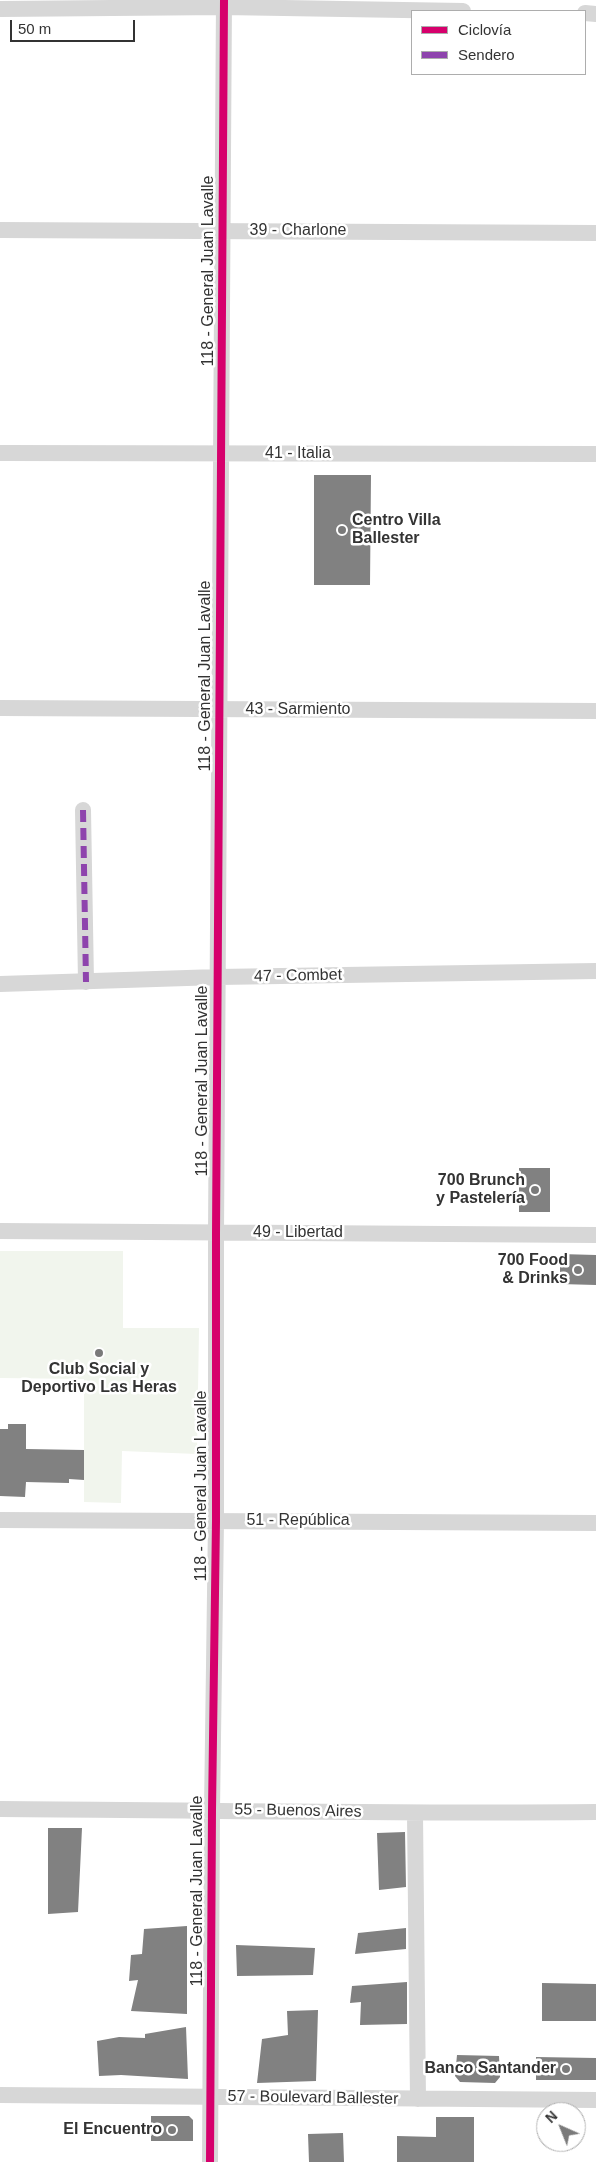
<!DOCTYPE html>
<meta charset="utf-8">
<style>
body{margin:0}
#map{position:relative;width:596px;height:2162px;overflow:hidden;background:#fff;font-family:Helvetica,sans-serif}
canvas{display:block}
.legend{position:absolute;left:411px;top:10px;width:175px;height:65px;box-sizing:border-box;background:#fff;border:1px solid #adadad;margin:0;padding:6px 9px;list-style:none;font-size:15px;color:#333}
.legend li{display:flex;align-items:center;gap:10px;height:25px}
.legend b{width:25px;border:1px solid #adadad}
.north{position:absolute;left:536px;top:2102px;width:50px;height:50px;box-sizing:border-box;background:#fff;border:1px solid #adadad;border-radius:50%;rotate:316deg;font-size:14px;font-weight:700;line-height:20px;text-align:center;color:#333}
.north::after{content:'';display:block;margin:auto;width:18px;height:22px;background:#7a7a7a;clip-path:polygon(50% 0,100% 100%,50% 72%,0 100%)}
.scale{position:absolute;left:10px;top:20px;width:125px;height:22px;box-sizing:border-box;border:2px solid #333;border-top:0;padding-left:6px;font-size:15px;line-height:18px;white-space:nowrap;color:#333;-webkit-text-stroke:4px #fff;paint-order:stroke}
</style>
<div id="map">
<canvas width="596" height="2162"></canvas>
<ul class="legend">
<li><b style="height:6px;background:#d6006c"></b>Ciclovía</li>
<li><b style="height:6px;background:#8e44ad"></b>Sendero</li>
</ul>
<div class="north">N</div>
<div class="scale">50 m</div>
</div>
<script>
const c = document.querySelector('canvas').getContext('2d');
c.lineJoin = 'round';
function fillPath(path, color) { c.fillStyle = color; c.fill(path, 'evenodd'); }
function trace(path, color, width, dash) { c.strokeStyle = color; c.lineWidth = width; c.lineCap = dash ? 'butt' : 'round'; c.setLineDash(dash || []); c.stroke(path); }
function label(font, color, halo, rows, align = 'center') {
  c.font = font + ' Helvetica,sans-serif'; c.lineWidth = 5; c.setLineDash([]); c.textBaseline = 'middle'; c.strokeStyle = halo; c.fillStyle = color; for (const [text, x, y, turn = 0] of rows) {
    c.save(); c.translate(x, y); c.rotate((+turn || 0) * Math.PI / 180); c.textAlign = isNaN(turn) ? turn : align; if (halo) c.strokeText(text, 0, 0); c.fillText(text, 0, 0); c.restore();
  }
}
fillPath(new Path2D(`
 M0 1251H123V1328H199L197 1454 122 1451 121 1503 84 1502V1379L0 1378Z`), '#f1f5ed');
fillPath(new Path2D(`
 M314 475H371L370 585H314Z
 M519 1168H550V1212H519Z
 M560 1254 596 1255V1285L560 1284Z
 M8 1424H26V1449L84 1450V1480L69 1479V1483L26 1482 25 1497 0 1496V1429H8Z
 M48 1828H82L78 1912 48 1914Z
 M405 1832 406 1887 379 1890 377 1833Z
 M187 1926V2014L131 2011 138 1980 129 1981 131 1955 142 1954 144 1929Z
 M406 1928V1949L355 1954 358 1933Z
 M236 1945 315 1948 313 1975 237 1976Z
 M407 1982V2024L360 2025 361 2002 350 2003 352 1986Z
 M542 1983 596 1984V2021H542Z
 M318 2010 316 2081 257 2083 262 2039 288 2035 287 2011Z
 M186 2027 188 2079 121 2075 99 2076 97 2041 119 2037 145 2038V2034Z
 M457 2055 499 2056 500 2077 495 2083 460 2082 455 2076Z
 M536 2057 596 2058V2080H536Z
 M151 2116H189L193 2120V2141H151Z
 M436 2117H474V2162H397V2136L436 2137Z
 M343 2133 344 2162H309L308 2134Z`), '#818181');
trace(new Path2D(`
 M0 9 224 7 463 11
 M585 13 596 14
 M0 230 596 233
 M0 453 596 454
 M0 708 596 711
 M83 810 86 982
 M0 984 218 977 596 971
 M0 1231 596 1235
 M0 1520 596 1523
 M0 1809C199 1810 397 1814 596 1812
 M415 1814 418 2099
 M0 2095 596 2100
 M210 2162 212 1810 216 1521V1232L224 0`), '#d7d7d7', 16);
trace(new Path2D(`
 M83 810 86 982`), '#8e44ad', 6, [12, 6]);
trace(new Path2D(`
 M210 2162 212 1810 216 1521V1232L224 0`), '#d6006c', 8);
for (const [x, y, r, color] of [
 [342,530,5,"#7a7a7a"],
 [535,1190,5,"#7a7a7a"],
 [578,1270,5,"#7a7a7a"],
 [99,1353,5,"#7a7a7a"],
 [566,2069,5,"#7a7a7a"],
 [172,2130,5,"#7a7a7a"]
]) { const dot = new Path2D(); dot.arc(x, y, r, 0, 2 * Math.PI); c.fillStyle = color; c.fill(dot); trace(dot, '#fff', 2); }
label('16px', '#333', '#fff', [
 ["39 - Charlone",298,231],
 ["118 - General Juan Lavalle",209,271,-90],
 ["41 - Italia",298,454],
 ["118 - General Juan Lavalle",206,676,-90],
 ["43 - Sarmiento",298,710],
 ["47 - Combet",298,976,-1],
 ["118 - General Juan Lavalle",203,1081,-90],
 ["49 - Libertad",298,1233],
 ["118 - General Juan Lavalle",202,1486,-90],
 ["51 - República",298,1521],
 ["55 - Buenos Aires",298,1811,1],
 ["118 - General Juan Lavalle",198,1891,-90],
 ["57 - Boulevard Ballester",313,2098,1]
]);
label('bold 16px', '#333', '#fff', [
 ["Centro Villa",352,521,"left"],
 ["Ballester",352,539,"left"],
 ["700 Brunch",525,1181],
 ["y Pastelería",525,1199],
 ["700 Food",568,1261],
 ["& Drinks",568,1279],
 ["Club Social y",99,1370,"center"],
 ["Deportivo Las Heras",99,1388,"center"],
 ["Banco Santander",556,2069],
 ["El Encuentro",162,2130]
], 'right');
</script>
